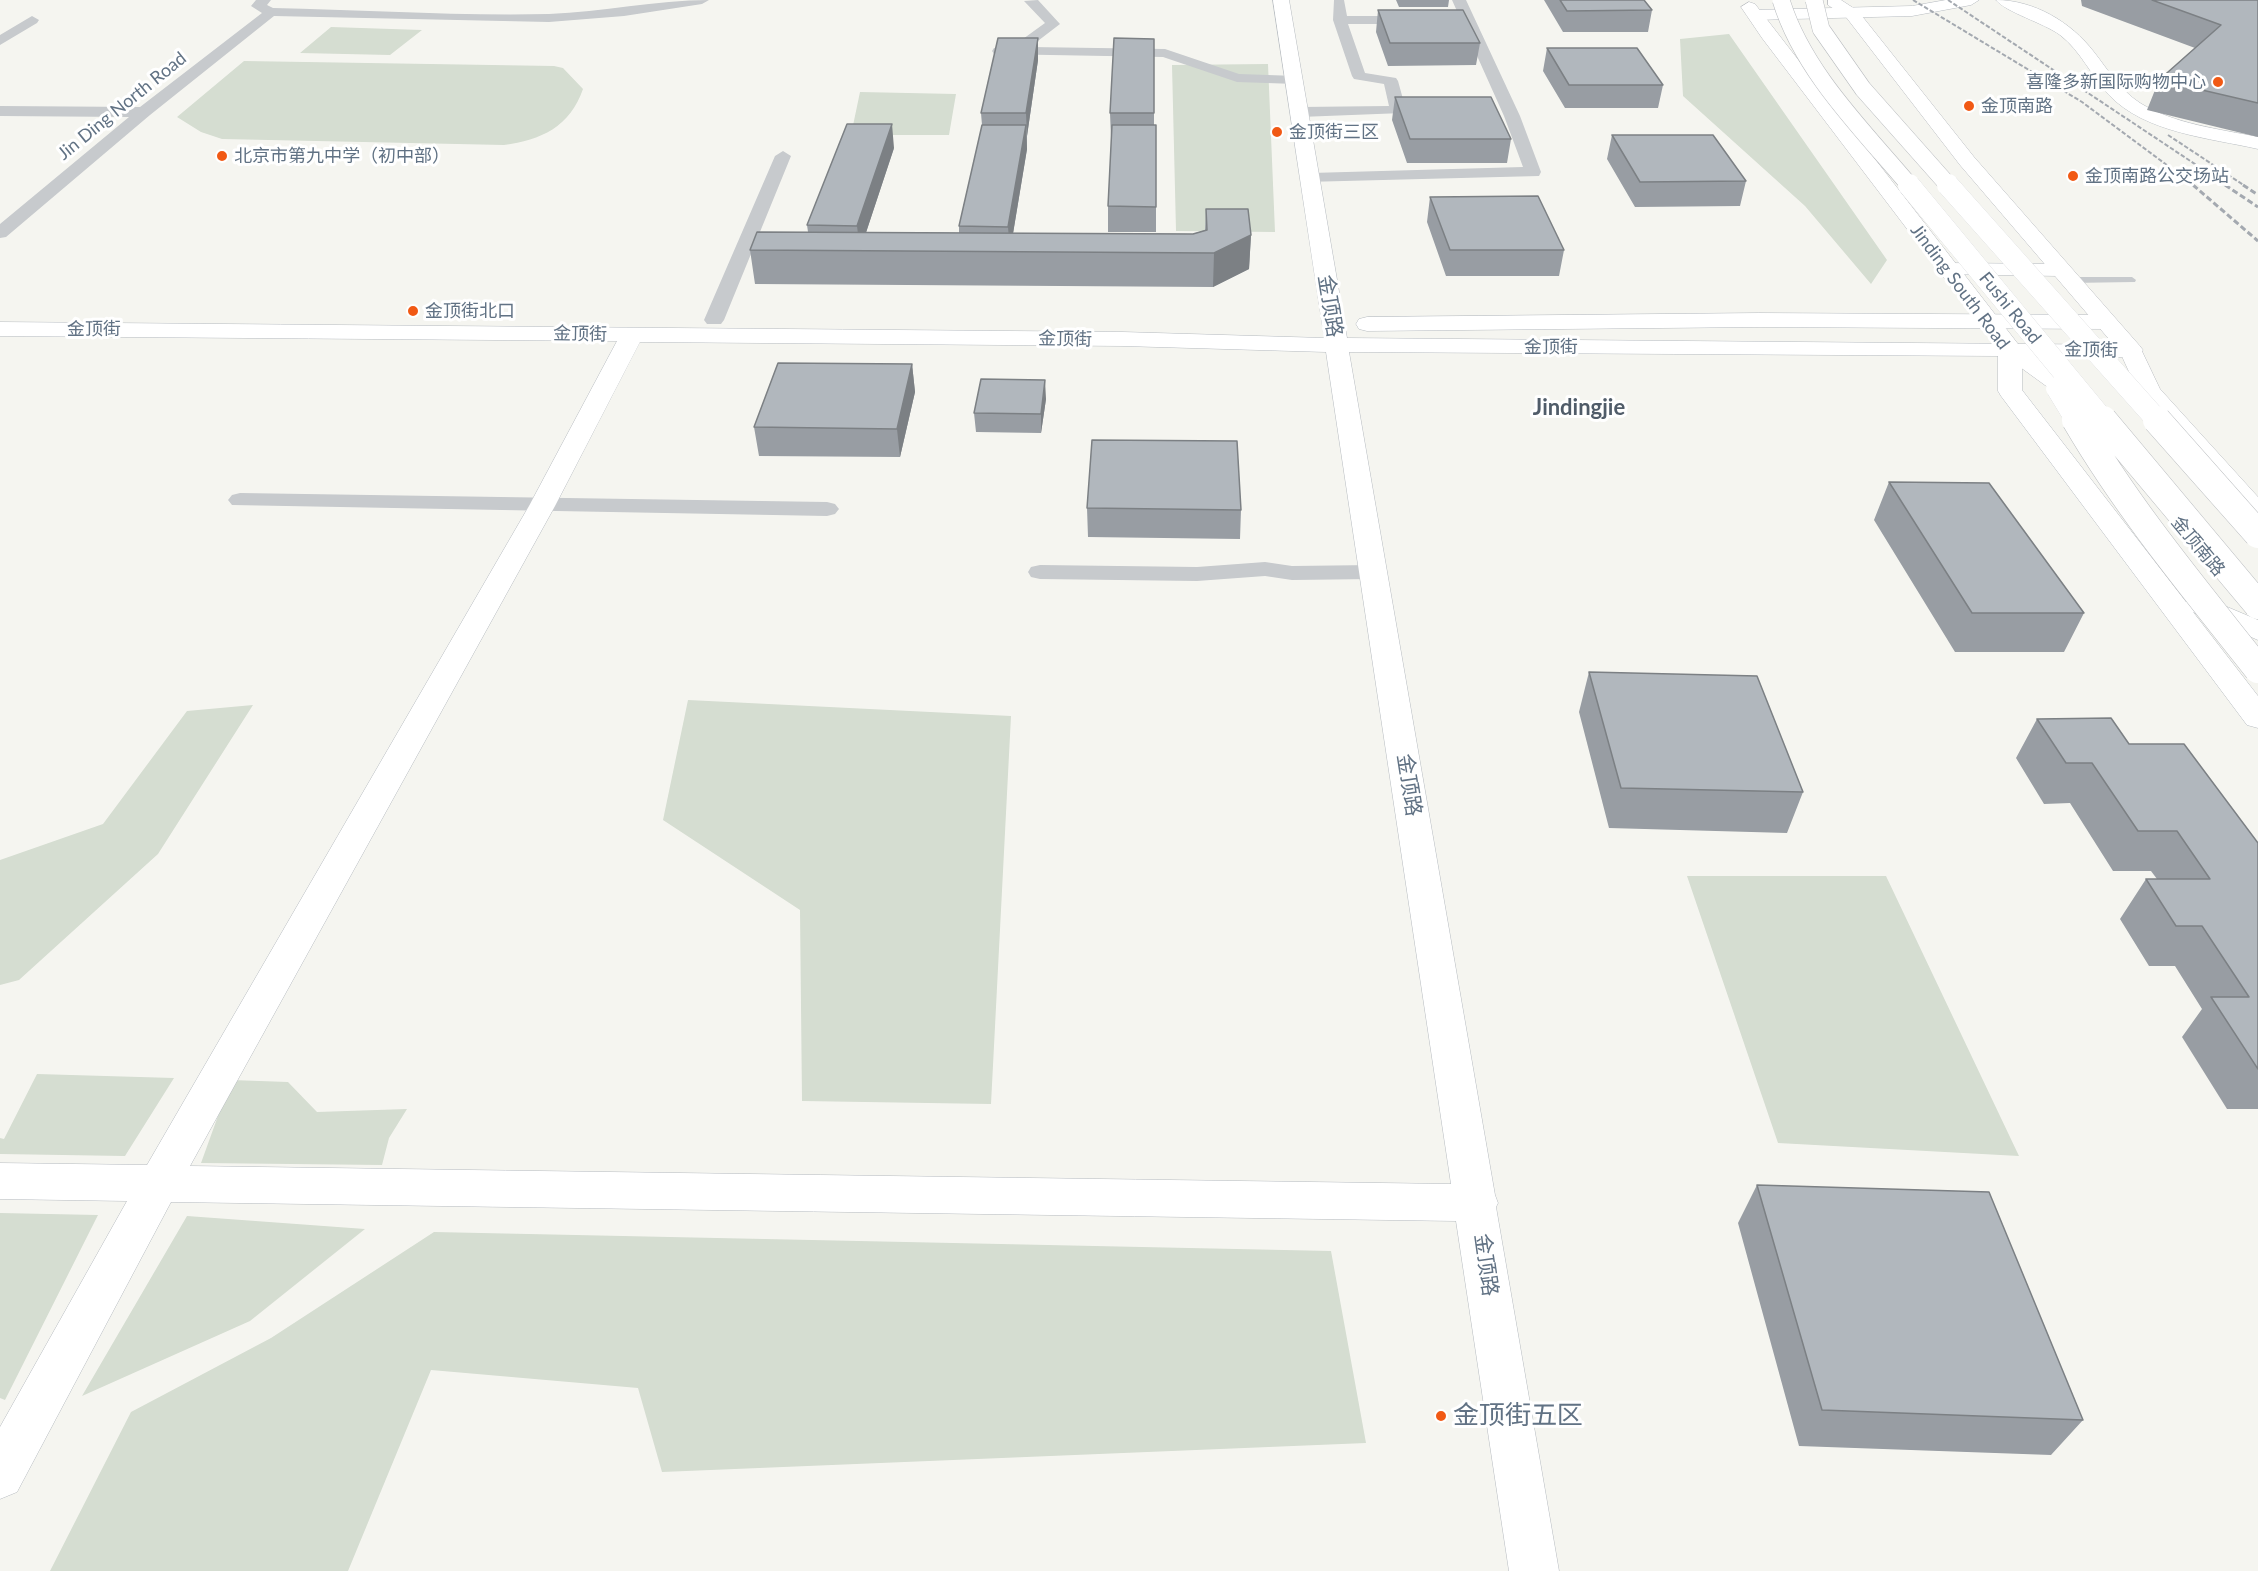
<!DOCTYPE html>
<meta charset="utf-8">
<style>
body{margin:0}
canvas{display:block;background:#f5f5f0}
</style>
<canvas width="2258" height="1571"></canvas>
<script>
const c = document.querySelector('canvas').getContext('2d');
c.lineJoin = 'round';
function fillPath(path, color) { c.fillStyle = color; c.fill(path, 'evenodd'); }
function trace(path, color, width, dash) { c.strokeStyle = color; c.lineWidth = width; c.lineCap = dash ? 'butt' : 'round'; c.setLineDash(dash || []); c.stroke(path); }
function label(font, color, halo, rows, align = 'center') {
  c.font = font + ' Lato,"Noto Sans SC",sans-serif'; c.lineWidth = 6; c.setLineDash([]); c.textBaseline = 'middle'; c.strokeStyle = halo; c.fillStyle = color; for (const [text, x, y, turn = 0] of rows) {
    c.save(); c.translate(x, y); c.rotate((+turn || 0) * Math.PI / 180); c.textAlign = isNaN(turn) ? turn : align; if (halo) c.strokeText(text, 0, 0); c.fillText(text, 0, 0); c.restore();
  }
}
fillPath(new Path2D(`
 M331 27 422 30 390 55 300 53Z
 M1729 34 1887 260 1871 284 1805 206 1683 96 1680 39Z
 M244 61 554 66 563 68 583 89C570 127 541 140 504 145L222 139 201 132 177 117Z
 M1268 64 1275 232 1176 231 1172 65Z
 M860 92 956 94 949 135H851Z
 M688 700 1011 716 991 1104 802 1101 800 910 663 820Z
 M253 705 158 854 19 980 0 985V860L103 824 187 711Z
 M1687 876H1886L2019 1156 1778 1143Z
 M37 1074 174 1078 125 1156 0 1154V1138L4 1139Z
 M231 1080 288 1082 317 1112 407 1109 389 1138 382 1165 201 1163Z
 M0 1213 98 1215 5 1400 0 1398Z
 M187 1216 365 1229 250 1321 82 1396Z
 M434 1232 1331 1251 1366 1443 662 1472 638 1388 431 1370 348 1571H50L131 1412 271 1338Z`), '#d5ddd1');
const secondary = new Path2D(`
 M1273 0H1289L1347 338 2139 345 2143 350 2139 355 2131 357H2022V390L2186 602 2189 598 2199 595 2258 620V640L2193 612 2258 696V728L2247 725 2001 396 1998 391V356L1349 352 1495 1195 1498 1203 1496 1207 1559 1571H1509L1456 1221 171 1202 17 1492 0 1499V1427L127 1201 0 1199V1163L147 1165 529 506 617 341 0 336V322L1123 332 1324 338ZM640 342 1123 346 1326 352 1451 1184 190 1166 555 506Z
 M1946 0H1979L1971 5 1912 16 1754 20 1746 15 1754 10 1912 6Z
 M1996 0C2034 0 2071 22 2094 52 2108 70 2120 90 2140 103 2174 124 2219 129 2258 137V149C2210 138 2145 133 2109 95 2091 76 2081 51 2060 35 2044 23 2005 12 1996 0Z
 M1946 263 2059 264 2067 265 2070 270 2067 275 2059 276 1938 274 1935 269 1938 264Z
 M1759 313 2106 315 2114 317 2117 322 2114 327 2106 329 1759 327 1367 331 1359 329 1356 324 1359 319 1367 317Z`);
const primary = new Path2D(`
 M1828 0H1841L1858 11 1974 157 2139 345 2160 389 2258 497V521L2248 519 2140 396 2120 352 1960 165 1846 17 1828 5Z
 M1749 2 1755 4 2018 344 2078 386 2096 409 2093 414 2084 416 2075 414 2060 396 2002 354 1762 38 1741 7Z`);
trace(secondary, '#b6bbc0', 1);
trace(primary, '#b9bcc0', 1);
fillPath(new Path2D(`
 M2132 277 2136 280 2135 282 2069 283 2065 280 2069 277Z`), '#c7cacd');
fillPath(new Path2D(`
 M256 0H271L267 5 273 8C365 10 457 16 549 14 603 12 655 0 709 0L702 4 624 16 549 22 274 16 150 115 6 237 0 238V224L129 117 0 116V106L140 107 262 13 251 6Z
 M1038 0 1060 24 1030 47 1165 49 1239 74 1296 76 1303 80 1296 84 1237 82 1163 57 994 54 992 51 994 48 1016 44 1045 23 1024 1Z
 M1334 0H1344L1347 16H1415L1422 20 1415 24H1348L1365 73 1396 78 1398 81 1406 110 1403 113 1300 117 1292 112 1300 107 1389 106 1384 84 1354 79 1352 76 1333 20Z
 M1452 0H1466L1520 116 1541 172 1539 176 1305 182 1303 178 1311 173 1523 167 1504 116Z
 M32 16 39 20 37 23 0 45V35Z
 M783 151 791 156 724 320 721 324H707L704 320 775 156Z
 M240 493 827 502 835 504 839 509 835 514 827 516 232 505 228 500 232 495Z
 M1265 562 1292 566 1374 565 1383 567 1386 572 1383 577 1374 579 1292 580 1265 576 1197 581 1040 579 1031 577 1028 572 1031 567 1040 565 1197 567Z`), '#c7cacd');
fillPath(secondary, '#fff');
fillPath(primary, '#fff');
trace(new Path2D(`
 M1913 0 2082 102 2195 186
 M1948 0 2228 186
 M2168 135 2245 186`), '#a4a9b0', 2, [4.5, 2]);
trace(new Path2D(`
 M2193 185 2258 241
 M2225 185 2258 207
 M2243 185 2258 195`), '#a4a9b0', 3, [6, 3]);
const highwayBridgeFar2 = new Path2D(`
 M1781 0C1803 72 1863 130 1910 186
 M1814 0 1821 29 1863 89 1949 186`);
const highwayBridgeFar1 = new Path2D(`
 M1909 185 2104 421
 M1948 185 2158 421
 M2057 388 2077 421`);
const highwayBridge = new Path2D(`
 M2076 420C2128 509 2194 588 2258 669
 M2103 420 2258 605
 M2157 420 2258 534`);
trace(highwayBridgeFar2, '#b8bbbe', 18, []);
trace(highwayBridgeFar1, '#b8bbbe', 22, []);
trace(highwayBridge, '#b8bbbe', 29, []);
trace(highwayBridgeFar2, '#fff', 17);
trace(highwayBridgeFar1, '#fff', 22);
trace(highwayBridge, '#fff', 28);
fillPath(new Path2D(`
 M1396 0H1449L1448 7H1399Z
 M1544 0H1644L1652 10 1648 32H1563Z
 M2081 0H2258V137L2147 110 2159 80 2195 48 2082 6Z
 M1378 10 1480 43 1476 65 1388 66 1376 32Z
 M1038 38V60L1027 136V149L1013 233 1193 234 1205 230 1206 209 1251 235 1249 269 1213 287 755 284 750 250 808 232 807 225 894 148 866 232 959 233V226L982 125 981 113Z
 M1154 39V125H1156V232H1108V206L1112 137H1111L1110 113Z
 M1547 48 1663 85 1658 108H1565L1543 71Z
 M1395 97 1511 139 1507 163H1407L1392 120Z
 M1612 135 1746 181 1740 206 1635 207 1607 159Z
 M1430 197 1564 250 1559 276H1446L1427 222Z
 M912 364 915 392 900 457 759 456 754 427Z
 M1046 399 1041 433 976 432 974 413Z
 M1889 482 2084 613 2064 652H1955L1874 520Z
 M1087 508 1241 510 1240 539 1088 537Z
 M1589 672 1803 792 1787 833 1609 828 1579 712Z
 M2037 719 2129 744 2258 843V1109H2227L2182 1037 2202 1009 2175 966H2149L2120 919 2146 879H2157L2151 871H2113L2070 803 2044 804 2016 758Z
 M1757 1185 2083 1420 2051 1455 1799 1446 1738 1223Z`), '#989da3');
fillPath(new Path2D(`
 M1038 38V60L1027 136 1026 113Z
 M892 124 894 148 860 251 857 226Z
 M1026 125 1027 149 1010 252 1008 227Z
 M1251 235 1249 269 1213 287 1214 253Z
 M912 364 915 392 900 457 897 429Z
 M1045 380 1046 399 1041 433V414Z`), '#7c8084');
const building = new Path2D(`
 M1560 0H1644L1652 10 1567 11Z
 M2152 0H2258V103L2159 80 2221 25Z
 M1378 10H1463L1480 43H1390Z
 M998 38H1038L1026 113H981Z
 M1114 38 1154 39V113H1110Z
 M1547 48H1637L1663 85H1569Z
 M1395 97H1491L1511 139H1410Z
 M847 124H892L857 226 807 225Z
 M982 125H1026L1008 227 959 226Z
 M1112 125H1156V207L1108 206Z
 M1612 135H1713L1746 181 1640 182Z
 M1538 196 1564 250H1450L1430 197Z
 M1206 209H1248L1251 235 1214 253 750 250 757 232 1193 234 1207 230Z
 M778 363 912 364 897 429 754 427Z
 M981 379 1045 380 1041 414 974 413Z
 M1092 440 1237 441 1241 510 1087 508Z
 M1889 482 1989 483 2084 613H1972Z
 M1589 672 1757 676 1803 792 1621 788Z
 M2111 718 2129 744H2184L2258 843V1069L2211 997H2249L2202 926H2176L2146 879H2210L2177 831H2138L2092 763H2066L2037 719Z
 M1757 1185 1989 1192 2083 1420 1822 1410Z`);
fillPath(building, '#b1b7bd');
trace(building, '#7c8084', 1.5);
for (const [x, y, r, color] of [
 [2218,82,6,"#f15914"],
 [1969,106,6,"#f15914"],
 [1277,132,6,"#f15914"],
 [222,156,6,"#f15914"],
 [2073,176,6,"#f15914"],
 [413,311,6,"#f15914"],
 [1441,1416,6,"#f15914"]
]) { const dot = new Path2D(); dot.arc(x, y, r, 0, 2 * Math.PI); c.fillStyle = color; c.fill(dot); trace(dot, '#fff', 2); }
label('18px', '#617284', '#fff', [
 ["喜隆多新国际购物中心",2206,82,"right"],
 ["金顶南路",1981,106],
 ["金顶街三区",1289,132],
 ["北京市第九中学（初中部）",234,156],
 ["金顶南路公交场站",2085,176],
 ["金顶街北口",425,311]
], 'left');
label('18px', '#617284', '#fff', [
 ["Jin Ding North Road",122,106,-39],
 ["Jinding South Road",1960,287,53],
 ["Fushi Road",2010,308,51],
 ["金顶街",94,329],
 ["金顶街",580,334,1],
 ["金顶街",1065,339,1],
 ["金顶街",1551,347],
 ["金顶街",2091,350,1],
 ["金顶南路",2198,546,50]
]);
label('21px', '#617284', '#fff', [
 ["金顶路",1330,306,81],
 ["金顶路",1409,785,81],
 ["金顶路",1486,1265,82]
]);
label('bold 22px', '#505c69', '#fff', [
 ["Jindingjie",1579,408]
]);
label('26px', '#617284', '#fff', [
 ["金顶街五区",1453,1416]
], 'left');
</script>
